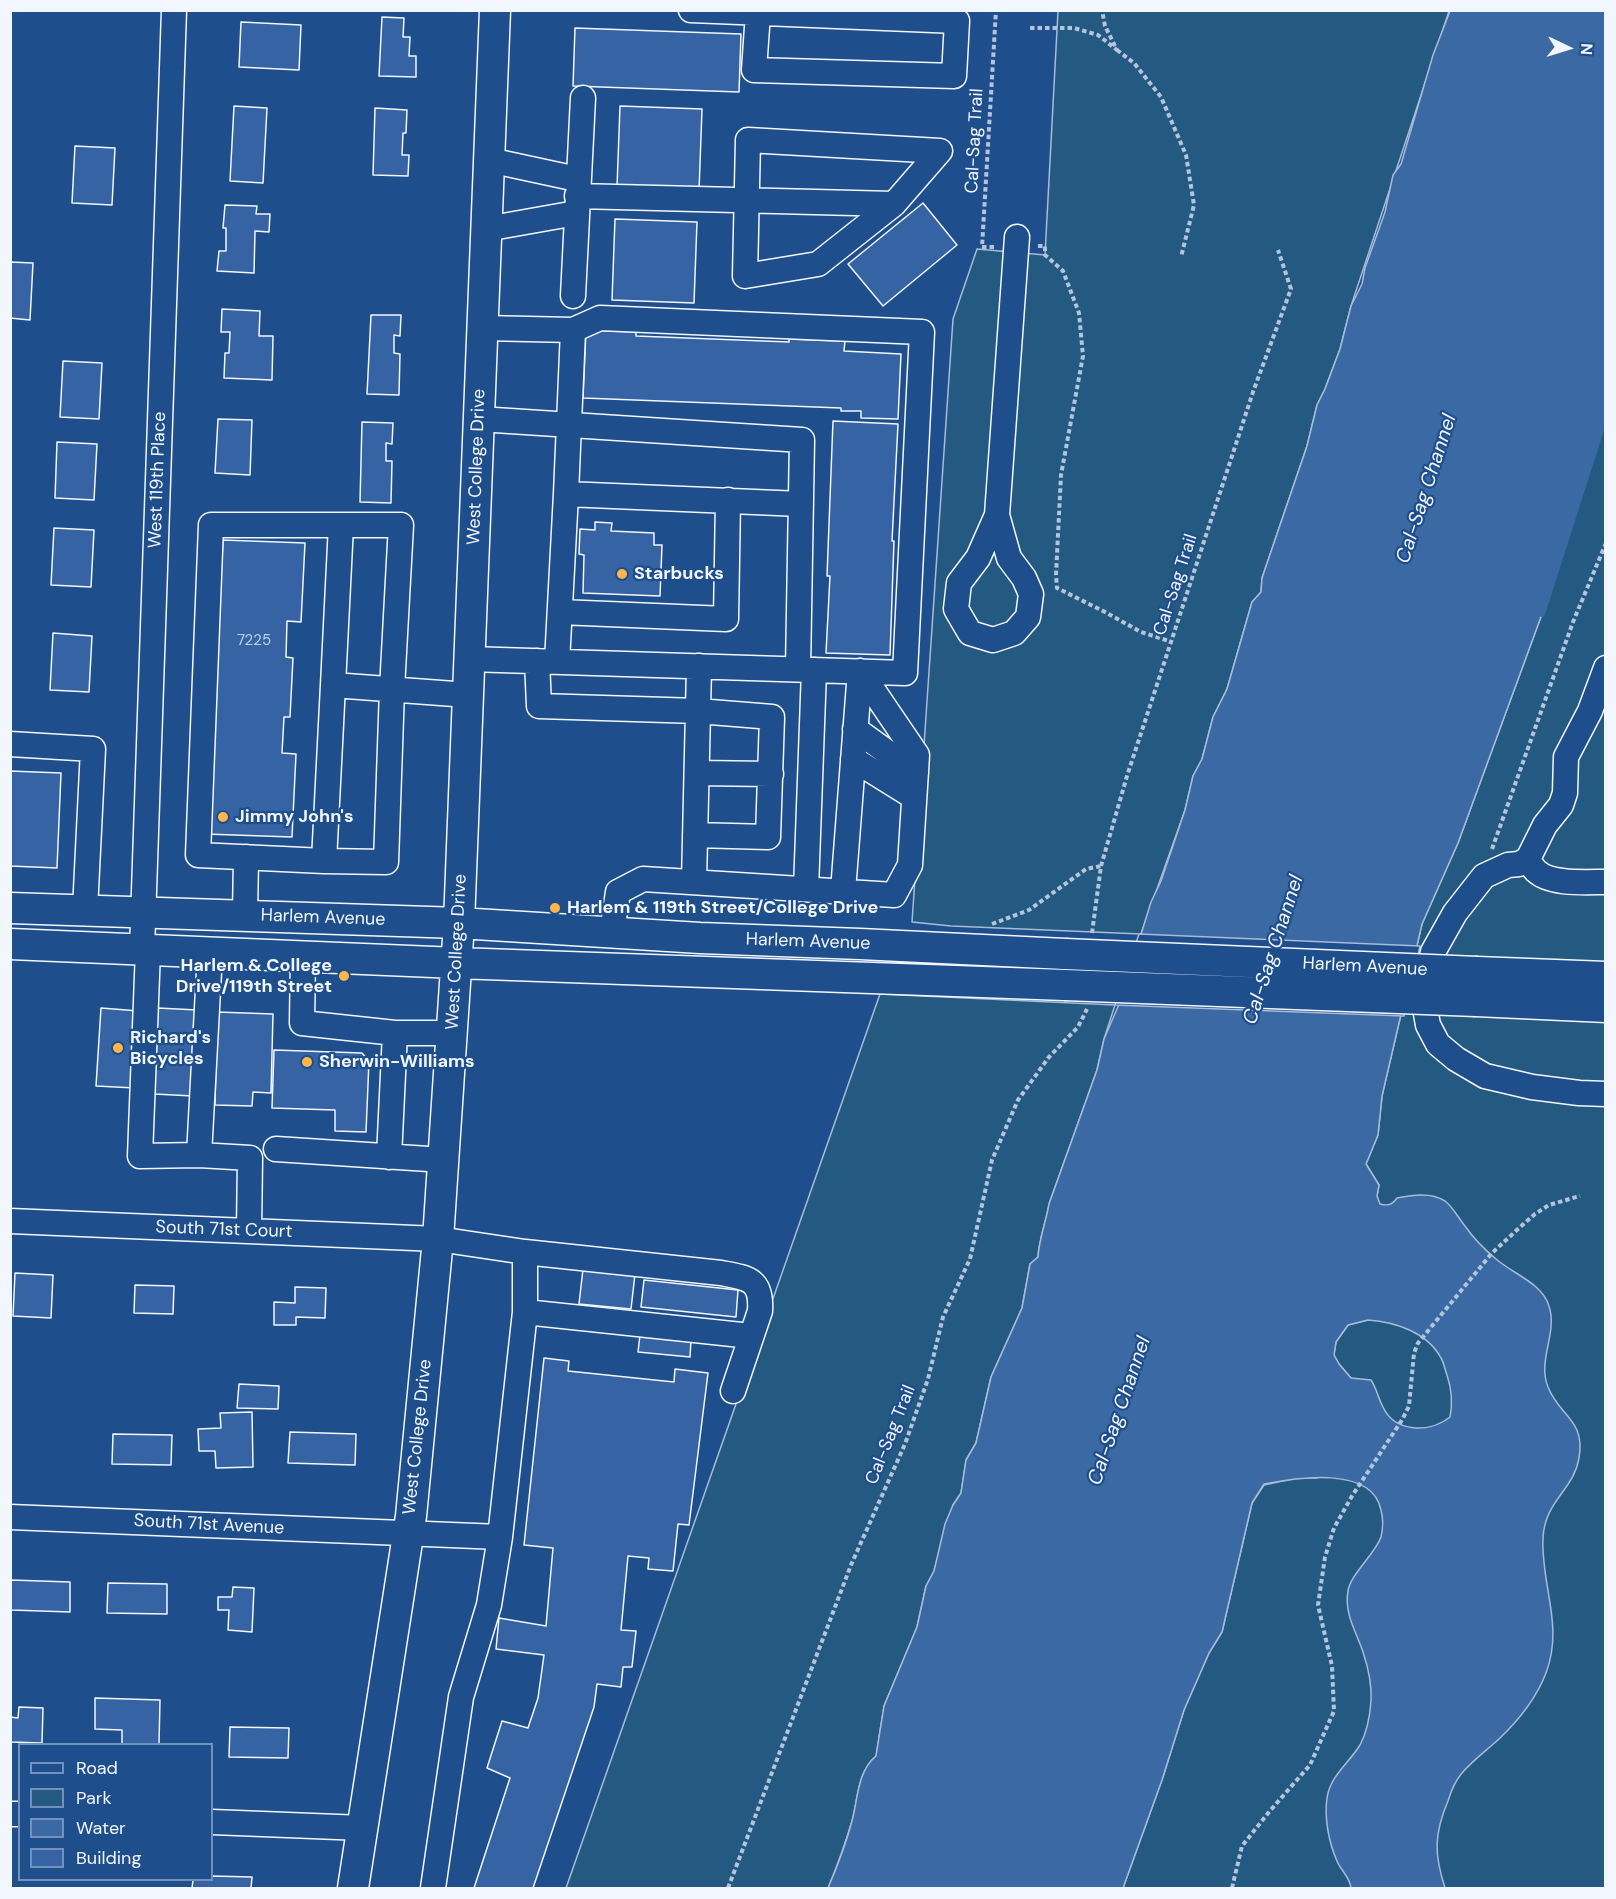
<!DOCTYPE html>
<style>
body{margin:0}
#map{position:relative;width:1616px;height:1899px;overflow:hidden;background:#1f4e8c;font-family:"DM Sans",sans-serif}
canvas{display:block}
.frame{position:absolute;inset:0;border:12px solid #f2f6ff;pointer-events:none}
.legend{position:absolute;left:18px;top:1743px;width:195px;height:138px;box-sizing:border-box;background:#1f4e8c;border:2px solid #7391ba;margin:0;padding:8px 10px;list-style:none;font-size:18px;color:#f2f6ff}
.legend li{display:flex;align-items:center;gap:12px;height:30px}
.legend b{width:30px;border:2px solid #7391ba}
.north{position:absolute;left:1538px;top:18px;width:60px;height:60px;-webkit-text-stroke:4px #1f4e8c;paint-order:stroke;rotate:94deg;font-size:16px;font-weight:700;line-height:24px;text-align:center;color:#f2f6ff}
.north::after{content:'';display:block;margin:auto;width:21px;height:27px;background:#f2f6ff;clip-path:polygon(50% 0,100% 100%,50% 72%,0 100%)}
</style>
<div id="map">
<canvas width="1616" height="1899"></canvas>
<div class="frame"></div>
<ul class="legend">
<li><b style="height:8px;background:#1f4e8c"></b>Road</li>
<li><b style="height:16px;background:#245a82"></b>Park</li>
<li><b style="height:16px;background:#3b69a3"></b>Water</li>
<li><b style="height:16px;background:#3563a3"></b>Building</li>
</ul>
<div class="north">N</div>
</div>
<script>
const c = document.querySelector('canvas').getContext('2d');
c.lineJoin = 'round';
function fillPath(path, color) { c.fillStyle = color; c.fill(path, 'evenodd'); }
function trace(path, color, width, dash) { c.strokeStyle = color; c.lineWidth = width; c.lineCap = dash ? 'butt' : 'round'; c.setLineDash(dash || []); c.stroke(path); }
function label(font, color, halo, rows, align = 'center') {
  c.font = font + ' "DM Sans",sans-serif'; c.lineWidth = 4.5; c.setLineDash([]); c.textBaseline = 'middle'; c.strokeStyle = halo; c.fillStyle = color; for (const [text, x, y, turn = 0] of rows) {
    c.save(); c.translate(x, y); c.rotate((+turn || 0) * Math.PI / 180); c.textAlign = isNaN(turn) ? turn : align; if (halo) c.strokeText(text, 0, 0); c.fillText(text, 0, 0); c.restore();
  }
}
const green = new Path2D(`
 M1058 11H1449L1351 306 1340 349 1325 389 1317 405 1307 446 1262 578 1261 592 1252 602 1227 689 1213 717 1202 759 1193 776 1185 810 1141 934 951 926 912 922 953 319 977 249 1045 255Z
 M1605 413V1888H1123L1162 1780 1184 1710 1209 1653 1222 1632 1252 1503 1264 1485 1297 1478H1317L1351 1378 1339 1364 1334 1355 1336 1342 1348 1325 1368 1320 1393 1204 1385 1206 1379 1205 1377 1196 1379 1185 1366 1164 1378 1135 1382 1096 1422 924 1458 843 1542 614Z
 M880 994 1115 1005 1104 1039 1097 1070 1049 1204C1046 1222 1039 1239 1038 1257L1030 1264 1022 1308 991 1377 976 1443 966 1460 961 1493 953 1505 934 1571 926 1586 917 1627 884 1706 876 1756C857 1772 858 1800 852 1821 845 1844 837 1867 828 1888H566Z`);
fillPath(green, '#245a82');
trace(green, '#a8bbd7', 1.5);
const water = new Path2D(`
 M1450 11H1605V413L1542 614 1458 843 1422 924 1382 1096 1378 1135 1366 1164 1379 1185 1377 1196 1380 1204C1388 1206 1392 1205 1397 1198 1412 1195 1431 1192 1445 1201 1453 1207 1459 1219 1465 1226 1474 1239 1484 1249 1496 1259 1513 1274 1542 1283 1549 1306 1558 1333 1537 1360 1548 1387 1559 1416 1586 1420 1579 1458 1574 1490 1544 1501 1543 1539 1541 1586 1564 1625 1546 1673 1536 1699 1519 1720 1499 1739 1487 1750 1473 1760 1462 1773 1456 1780 1451 1791 1448 1801 1434 1834 1434 1854 1445 1888H1351C1350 1877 1341 1871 1337 1861 1329 1843 1324 1818 1327 1798 1330 1776 1349 1763 1360 1745 1367 1732 1370 1715 1371 1701 1372 1685 1368 1667 1363 1652 1356 1631 1344 1614 1348 1591 1350 1575 1375 1554 1381 1537 1383 1529 1383 1518 1381 1510 1372 1465 1296 1478 1264 1484L1252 1503 1222 1632 1209 1653 1184 1710 1162 1780 1123 1888H828C837 1867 846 1844 852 1821 858 1799 857 1772 876 1756L884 1706 917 1627 926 1586 934 1571 945 1524 953 1505 961 1493 966 1460 976 1443 991 1377 1022 1308 1030 1264 1038 1257C1039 1239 1046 1222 1049 1204L1097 1070 1104 1039 1120 1002 1151 902 1161 881 1185 810 1193 776 1202 759 1213 717 1227 689 1252 602 1261 592 1262 578 1307 446 1317 405 1325 389 1340 349 1351 306 1362 284 1365 268 1385 212 1393 175 1401 164 1433 55ZM1368 1320C1395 1322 1427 1332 1441 1358 1444 1363 1445 1370 1447 1375 1452 1390 1453 1402 1450 1417 1430 1433 1395 1433 1383 1407 1378 1398 1377 1389 1371 1380L1351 1378 1339 1364 1334 1355 1336 1342 1348 1325Z`);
fillPath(water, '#3b69a3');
trace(water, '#a8bbd7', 1.5);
const pier = new Path2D(`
 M1139 934 1420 946 1404 1016 1115 1005Z`);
fillPath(pier, '#1f4e8c');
trace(pier, '#a8bbd7', 1.5);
trace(new Path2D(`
 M1542 614 1606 414`), '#3b69a3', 6);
const building = new Path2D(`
 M382 17 404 18 403 37H410L409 56H416V77L379 76Z
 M241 22 301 25 299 70 239 67Z
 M575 28 741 34 739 92 573 86Z
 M234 106 267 108 263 183 230 181Z
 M620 106 702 109 699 191 617 187Z
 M375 108 407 110 406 133H403L402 155H409L408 176 373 175Z
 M75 146 115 148 112 205 72 203Z
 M923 203 957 245 883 306 848 264Z
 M225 205 257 206 256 214H270L269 232 255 231 254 273 217 271 219 251H226V228H223Z
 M615 219 697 222 694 303 612 300Z
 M10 262 33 263 30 320 10 318Z
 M222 309 260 311 259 336H273L272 380 224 378 225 353H229L230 332H221Z
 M371 315H401L400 336 394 335V353L400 354 399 395 367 394Z
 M586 330 636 332V336L789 342V339L845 341 844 351 901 354 898 419 861 418V411H841V408L583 398Z
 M63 361 102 363 99 419 60 417Z
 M218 419 252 420 250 475 215 473Z
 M833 421 898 424 892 541H894L890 655 826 653 830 576H827Z
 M362 422 393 423 392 444 386 443V461H392L391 503 360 502Z
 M57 442 97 444 94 500 55 498Z
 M595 522 612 523 611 531 654 533V545H662L660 596 583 593 584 555 579 554 580 529 595 530Z
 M54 528 94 530 91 587 51 585Z
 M223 540 305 543 301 622 287 621 286 657 293 658 290 717H284L282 753 296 754 292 837 205 834 215 596 220 597Z
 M53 633 92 636 89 692 50 690Z
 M10 771 61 773 57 868 10 866Z
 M101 1008 139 1011 135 1088 96 1086Z
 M158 1008 197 1010 193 1096 154 1094Z
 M217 1012 273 1014 271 1093 253 1092 252 1106 215 1105Z
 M274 1050 362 1053 369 1061 366 1132 335 1131V1110L272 1108Z
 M583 1269 635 1274 631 1309 579 1304Z
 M15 1273 53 1275 51 1318 13 1316Z
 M644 1280 738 1290 736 1317 641 1307Z
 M135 1285 174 1286 173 1314 134 1313Z
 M295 1287 326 1288 325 1318 296 1317V1325H274V1302L295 1303Z
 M640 1335 691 1340 690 1357 638 1352Z
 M544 1358 569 1361 568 1371 674 1382 675 1369 708 1373 689 1525 678 1524 673 1571 648 1569 649 1558 628 1556 621 1630 636 1631 632 1667H623L621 1687 597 1684 594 1707 533 1888H474L510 1778 487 1768 502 1721 528 1728 538 1698 544 1655 496 1649 499 1618 546 1626 553 1548 524 1545Z
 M239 1384 279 1386 278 1409 237 1408Z
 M252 1412 253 1467 216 1468 215 1451H199L198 1429 221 1428 220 1413Z
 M290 1432 356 1434 355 1465 288 1463Z
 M113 1434 172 1435 171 1465 112 1464Z
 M11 1580 70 1582V1612L11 1610Z
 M108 1583 167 1584V1614L107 1613Z
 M233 1587 254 1588 252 1632 228 1630 229 1610H218V1597H232Z
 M95 1698 160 1700 159 1744H122V1730L95 1729Z
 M19 1707 43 1708 42 1743 10 1742V1717L18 1718Z
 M230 1727 289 1728 288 1758 229 1757Z
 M212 1876 252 1877 251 1888H192L193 1880H212Z`);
fillPath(building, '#3563a3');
trace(building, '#f2f6ff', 1.5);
const minor = new Path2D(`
 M691 10 957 21 954 76 754 70 758 13
 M489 160 577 179
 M577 196 894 204 940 151 748 140 745 276 818 264 894 204
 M486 229 576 213
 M573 296 583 98
 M573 330 566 494 801 504
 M479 419 802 440 798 669
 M997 515 1009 558 1024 578 1031 594 1028 617 1014 633 993 640 970 633 956 609 959 583 978 558 997 515 1017 237
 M560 612 726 619 728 500
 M469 659 905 673 922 332 600 318 573 330 483 328
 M537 661 539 706 698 711 699 666
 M557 662 566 494
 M1606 668 1590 711 1566 757 1565 793 1561 805 1545 825 1528 859 1519 864 1508 865 1484 876 1455 913 1433 952 1425 986V1008L1428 1025 1438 1044 1456 1059 1485 1076 1532 1087 1579 1093 1606 1094
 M333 685 341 525
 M855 729 916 773
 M10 744 93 749 85 910
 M853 759 914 797
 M697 773 771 774
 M1528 859C1530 863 1533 868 1536 871 1551 885 1586 882 1606 882
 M324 861 386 862 392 689 401 525H211L198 855 324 861 333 685 468 695
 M694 882 698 711 772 717 768 837 695 835
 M806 889 814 670
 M843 891 860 671
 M245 916 246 857
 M612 932 618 892 643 879 894 895 910 865 917 755 860 671
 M142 950 174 10
 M148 950 140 1156 199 1155 210 953
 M303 956 302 1023 395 1033H452
 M276 1149 444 1160
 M199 1155 250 1158 249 1231
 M389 1157 395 1033
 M10 1221 438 1239 525 1252V1312L500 1537 10 1517
 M525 1252 721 1273C748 1278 762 1279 760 1311L733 1391
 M525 1312 751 1336
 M10 1814H20
 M212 1822 363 1828
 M433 1888 461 1697 489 1605 500 1537`);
const major = new Path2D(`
 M10 908 459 923 700 938 860 944 1065 954
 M10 944 457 963 1065 985
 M1477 972 1606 977
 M1476 1001 1606 1007
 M353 1888 411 1516 438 1239 459 923 495 10`);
trace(minor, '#f2f6ff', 27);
trace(major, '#f2f6ff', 33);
trace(new Path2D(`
 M1030 28H1074L1098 35 1117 50 1105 26 1102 10
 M1117 50 1134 63 1161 97 1186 155 1194 205 1181 257
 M1038 246H1045V255L1063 271 1079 313 1083 356 1061 475 1056 575 1057 588 1105 612 1141 632 1172 642
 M994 247H982L996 10
 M1492 849 1573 622 1606 543
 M992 924 1029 910 1086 869 1101 866
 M1092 933 1101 866 1127 776 1253 392 1291 289 1278 250
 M728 1888 851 1565 905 1444 928 1379 943 1317 970 1259 992 1160 1018 1100 1049 1057 1078 1027 1087 1009
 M1232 1888 1242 1846 1269 1812 1310 1765 1334 1711 1332 1666 1318 1605 1325 1557 1334 1528 1352 1496 1402 1420 1409 1406 1414 1353 1418 1343 1492 1253 1518 1229 1535 1214 1549 1205 1580 1196`), '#b3c4dc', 4, [4.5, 3]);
trace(minor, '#1f4e8c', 24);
trace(major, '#1f4e8c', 30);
const majorBridge = new Path2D(`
 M1065 954 1477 972
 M1065 985 1476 1001`);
trace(majorBridge, '#f2f6ff', 33, []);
trace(majorBridge, '#1f4e8c', 30);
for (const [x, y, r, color] of [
 [622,574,6,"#ffb74d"],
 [223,817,6,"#ffb74d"],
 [555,908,6,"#ffb74d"],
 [344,976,6,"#ffb74d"],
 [118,1048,6,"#ffb74d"],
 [307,1062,6,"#ffb74d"]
]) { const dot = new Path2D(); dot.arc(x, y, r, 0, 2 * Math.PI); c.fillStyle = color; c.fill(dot); trace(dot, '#1f4e8c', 2); }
label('15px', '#c3d1e8', null, [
 ["7225",254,641]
]);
label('18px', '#f2f6ff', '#1f4e8c', [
 ["Cal-Sag Trail",975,141,-87],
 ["West College Drive",477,467,-88],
 ["West 119th Place",158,480,-88],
 ["Cal-Sag Trail",1176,585,-72],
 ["Harlem Avenue",323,918,2],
 ["Harlem Avenue",808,942,2],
 ["West College Drive",457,952,-87],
 ["Harlem Avenue",1365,967,3],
 ["South 71st Court",224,1230,2],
 ["Cal-Sag Trail",891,1435,-68],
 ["West College Drive",418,1437,-84],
 ["South 71st Avenue",209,1525,3]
]);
label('bold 18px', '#f2f6ff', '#1f4e8c', [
 ["Starbucks",634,574],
 ["Jimmy John's",235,817],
 ["Harlem & 119th Street/College Drive",567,908],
 ["Harlem & College",332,966,"right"],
 ["Drive/119th Street",332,987,"right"],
 ["Richard's",130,1038],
 ["Bicycles",130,1059],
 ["Sherwin-Williams",319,1062]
], 'left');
label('italic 20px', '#f2f6ff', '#1f4e8c', [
 ["Cal-Sag Channel",1427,489,-72],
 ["Cal-Sag Channel",1274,950,-72],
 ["Cal-Sag Channel",1120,1411,-71]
]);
</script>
